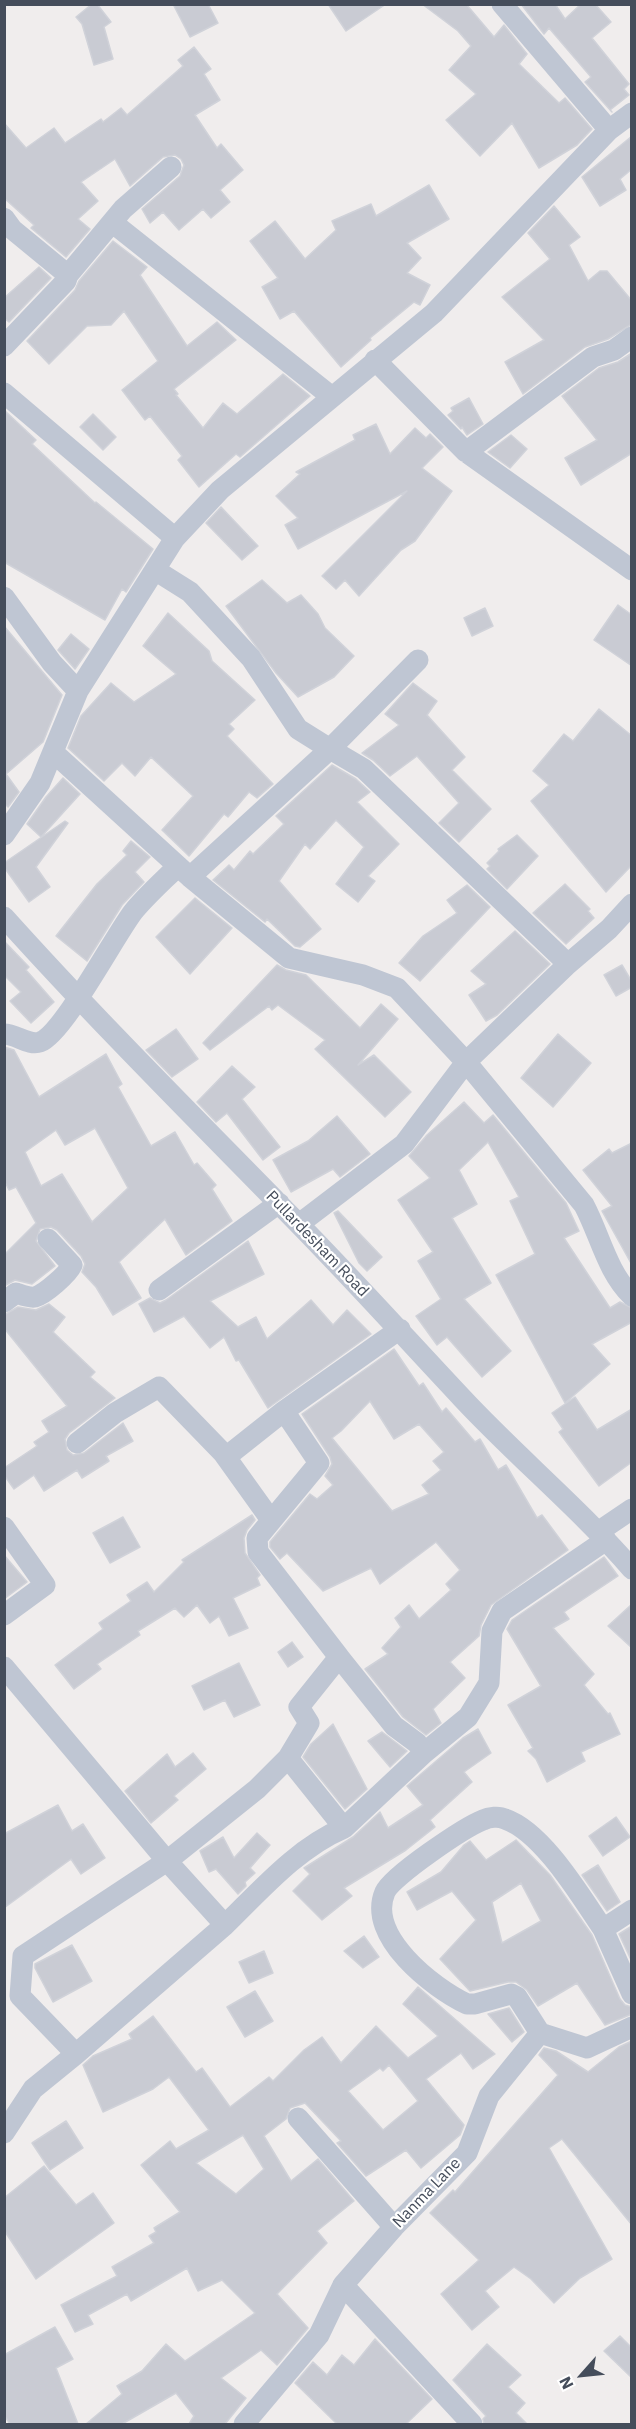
<!DOCTYPE html>
<style>
body{margin:0}
#map{position:relative;width:636px;height:2429px;overflow:hidden;background:#f0eded;font-family:"IBM Plex Sans",sans-serif}
canvas{display:block}
.frame{position:absolute;inset:0;border:6px solid #454d5b;pointer-events:none}
.north{position:absolute;left:552px;top:2345px;width:60px;height:60px;-webkit-text-stroke:4px #fff;paint-order:stroke;rotate:243deg;font-size:16px;font-weight:700;line-height:24px;text-align:center;color:#454d5b}
.north::after{content:'';display:block;margin:auto;width:21px;height:27px;background:#454d5b;clip-path:polygon(50% 0,100% 100%,50% 72%,0 100%)}
</style>
<div id="map">
<canvas width="636" height="2429"></canvas>
<div class="frame"></div>
<div class="north">N</div>
</div>
<script>
const c = document.querySelector('canvas').getContext('2d');
c.lineJoin = 'round';
function fillPath(path, color) { c.fillStyle = color; c.fill(path, 'evenodd'); }
function trace(path, color, width, dash) { c.strokeStyle = color; c.lineWidth = width; c.lineCap = dash ? 'butt' : 'round'; c.setLineDash(dash || []); c.stroke(path); }
function label(font, color, halo, rows, align = 'center') {
  c.font = font + ' "IBM Plex Sans",sans-serif'; c.lineWidth = 4.5; c.setLineDash([]); c.textBaseline = 'middle'; c.strokeStyle = halo; c.fillStyle = color; for (const [text, x, y, turn = 0] of rows) {
    c.save(); c.translate(x, y); c.rotate((+turn || 0) * Math.PI / 180); c.textAlign = isNaN(turn) ? turn : align; if (halo) c.strokeText(text, 0, 0); c.fillText(text, 0, 0); c.restore();
  }
}
const building = new Path2D(`
 M92 4H97L111 22 104 27 113 59 94 65 82 24 76 17Z
 M173 4H208L218 23 190 37Z
 M328 4H386L346 31Z
 M422 4H466L494 37 504 25 527 54 519 64 559 103 565 98 592 129 577 145 539 168 512 123 480 156 446 120 476 94 449 70 471 46 458 31Z
 M521 4H555L565 19 581 4H595L611 22 592 38 629 84 624 89 629 95 610 110 612 112 585 82 591 77 549 28 544 34Z
 M194 47 211 69 204 74 220 100 195 115 217 148 221 144 243 170 220 190 230 202 211 218 203 209 179 230 163 212 150 223 142 209 180 176 184 165 181 159 175 155 163 157 130 186 115 159 81 182 98 201 78 219 90 229 66 257 31 228 34 225 4 198V123L26 148 54 128 65 143 101 119 103 122 121 108 127 115 183 66 178 60Z
 M632 136V169L620 179 626 190 600 206 582 177Z
 M429 185 449 219 407 243 421 258 407 273 430 285 420 305 414 302 370 338 371 340 341 367 294 311 280 319 262 287 278 278 250 241 275 221 305 259 336 230 332 221 371 204 376 216Z
 M554 206 580 237 569 245 588 281 600 271H607L632 301V324L608 339 585 347 523 394 505 362 544 340 502 297 550 259 528 233Z
 M113 241 147 267 140 275 187 346 217 322 236 340 174 389 178 394 176 395 203 428 223 403 237 414 283 374 310 396 240 457 236 454 199 487 178 460 182 456 150 416 145 420 122 390 158 361 124 311 111 325 87 326 49 364 27 341 75 290 79 281Z
 M39 267 51 278 9 322 4 318V298Z
 M632 353V453L581 485 565 458 597 440 562 396 599 368 618 362Z
 M469 398 483 424 467 435 462 427 461 429 448 415 453 411 451 408Z
 M4 410 36 440 32 444 95 503 96 502 153 549 126 592 122 589 105 620 4 562Z
 M93 414 116 437 103 450 80 427Z
 M376 424 390 454 415 428 426 438 430 434 443 447 422 468 452 491 415 541 401 550 359 596 345 580 336 589 322 576 407 491 298 549 285 525 298 518 276 496 300 474 296 472 355 440 353 435Z
 M511 435 527 449 510 468 488 452Z
 M221 507 258 546 242 560 206 523Z
 M262 580 287 603 301 595 318 614 325 628 354 656 334 677 298 697 276 673 226 606Z
 M618 605 632 615V666L594 640Z
 M485 608 493 626 472 636 464 618Z
 M168 613 209 651 212 661 255 700 229 724 234 729 227 736 273 784 257 798 249 792 228 817 224 814 189 856 162 830 193 796 151 757 135 776 122 763 104 781 68 748 81 716 111 683 134 702 176 674 143 646Z
 M4 626 62 695 43 742 6 774 19 792 8 807 4 803Z
 M71 634 89 649 75 669 58 650Z
 M413 683 437 701 427 715 465 757 452 770 491 809 459 842 439 823 459 803 417 756 390 776 373 760 362 753 399 725 385 714Z
 M599 709 632 736V865L606 892 531 801 549 785 533 771 564 734 573 741Z
 M332 765 356 779 370 792 357 802 399 844 368 876 375 881 358 902 336 884 364 847 336 820 310 849 305 844 279 881 321 929 300 947 295 946 267 919 265 922 213 880 229 865 234 870 250 851 253 854 284 824 276 816Z
 M63 778 80 794 41 837 27 824 46 797Z
 M65 821 68 823 36 867 50 887 29 902 4 867V863Z
 M517 835 538 856 507 889 487 869 490 866 487 863 499 851 498 849Z
 M131 841 150 857 135 872 144 882 122 905 87 961 56 936 97 884 127 855 123 851Z
 M565 884 590 909 588 911 594 918 566 944 533 913Z
 M467 885 490 907 420 981 399 963 423 936 457 913 447 900Z
 M195 898 232 928 190 974 156 937Z
 M515 931 550 964 497 1015 486 1021 469 995 486 984 471 971Z
 M4 941 29 967 26 970 54 1002 31 1023 10 1001 21 992 4 975Z
 M277 965 286 970 306 975 360 1028 381 1004 398 1019 358 1065 374 1055 411 1092 385 1117 315 1049 325 1040 278 1005 272 1010 269 1006 210 1050 203 1043Z
 M622 965 632 982V987L616 996 604 975Z
 M176 1029 198 1059 172 1077 146 1050Z
 M558 1034 591 1063 553 1107 521 1078Z
 M4 1047 14 1050 39 1097 106 1054 122 1084 118 1087 151 1146 175 1132 194 1165 197 1163 216 1185 212 1189 232 1221 186 1255 165 1219 119 1262 141 1298 113 1315 96 1287 82 1272 85 1264 81 1256 57 1230 51 1227 40 1229 36 1241 55 1266 32 1284 15 1280 4 1286V1255L36 1223 16 1187 9 1190 4 1180ZM95 1128 128 1188 92 1222 62 1174 41 1186 25 1152 56 1130 65 1145Z
 M232 1066 255 1087 242 1099 280 1147 263 1160 227 1113 216 1122 197 1102Z
 M464 1102 484 1123 493 1115 566 1203 579 1231 564 1238 610 1308 620 1302 632 1308V1322L592 1344 610 1364 565 1403 496 1275 535 1254 510 1201 519 1197 488 1142 459 1170 477 1204 452 1218 491 1283 464 1299 511 1351 482 1377 447 1337 437 1345 416 1316 441 1299 418 1261 433 1252 398 1200 430 1178 409 1156 427 1135Z
 M337 1116 370 1154 340 1177 333 1169 291 1192 273 1160 308 1141Z
 M632 1143V1265L602 1211 612 1206 583 1170 609 1149 612 1153Z
 M338 1211 382 1257 367 1271 359 1263 334 1213Z
 M248 1241 264 1274 210 1301 238 1327 256 1317 267 1339 311 1300 333 1325 347 1310 371 1334 268 1408 239 1360 236 1361 224 1337 210 1348 184 1316 154 1332 139 1304 150 1298 160 1303 166 1300Z
 M49 1304 65 1317 53 1332 95 1372 90 1377 115 1398 69 1433 65 1439 67 1450 73 1455 84 1453 123 1423 133 1441 106 1456 109 1461 82 1478 77 1470 44 1491 34 1475 14 1489 4 1475V1468L37 1446 34 1442 49 1432 42 1421 67 1406 4 1328V1315L18 1307 36 1310Z
 M394 1349 419 1386 423 1383 442 1412 446 1408 475 1442 480 1439 498 1470 506 1465 537 1518 542 1515 568 1550 491 1605 481 1625 479 1636 450 1662 465 1678 433 1709 441 1723 426 1735 403 1717 365 1669 388 1654 382 1648 401 1627 395 1618 409 1605 419 1619 451 1590 446 1584 460 1570 436 1542 380 1584 371 1568 323 1591 287 1553 280 1559 270 1547V1542L310 1494 317 1499 333 1485 325 1476 332 1464 330 1457 302 1414ZM370 1401 394 1439 419 1424 444 1452 433 1461 441 1470 422 1485 429 1494 392 1511 332 1438 341 1431Z
 M575 1397 597 1430 632 1409V1462L599 1486 559 1432 563 1429 552 1413Z
 M252 1515 255 1520 247 1530 244 1538 245 1553 260 1575 257 1578 260 1585 233 1598 248 1628 229 1636 219 1616 210 1623 197 1605 184 1617 175 1608 138 1631 140 1635 97 1664 101 1669 74 1689 55 1665 103 1629 99 1623 131 1601 127 1595 147 1582 154 1592 184 1562 182 1560Z
 M123 1517 140 1547 110 1563 93 1533Z
 M4 1555 27 1582 4 1599Z
 M604 1557 618 1576 564 1612 569 1619 553 1628 594 1674 584 1685 608 1714 610 1713 620 1734 581 1752 585 1761 547 1782 536 1759 528 1751 533 1748 508 1705 541 1686 507 1629 512 1620Z
 M632 1604V1648L608 1626Z
 M292 1642 303 1657 288 1667 278 1652Z
 M239 1663 260 1705 234 1717 225 1700 204 1710 192 1686Z
 M333 1724 367 1789 345 1809 303 1757 311 1744Z
 M478 1729 491 1753 464 1772 472 1782 430 1820 435 1827 406 1850 344 1888 352 1896 322 1920 293 1891 310 1874 304 1868 353 1837 380 1812 388 1828 423 1805 407 1786 463 1738Z
 M382 1732 407 1751 390 1767 368 1741Z
 M193 1753 206 1769 174 1796 178 1800 151 1823 125 1791 167 1754 175 1767Z
 M58 1805 72 1831 83 1824 105 1858 81 1874 71 1859 4 1908V1834Z
 M616 1817 630 1837 603 1856 589 1836Z
 M257 1833 270 1845 250 1868 255 1873 245 1882 246 1886 238 1894 216 1869 209 1872 200 1851 223 1837 234 1858Z
 M516 1840 550 1875 592 1935 620 1999 625 2005 632 2007V2014L605 2025 577 1983 538 2006 527 1990 516 1982H508L470 1991 440 1959 476 1920 452 1891 417 1910 407 1892 441 1872 464 1845 470 1841 486 1860ZM521 1883 541 1921 502 1943 492 1902Z
 M598 1865 620 1902 607 1911 582 1875Z
 M632 1926V1962L619 1934Z
 M364 1936 379 1957 363 1968 344 1951Z
 M72 1945 92 1981 53 2002 35 1968V1964Z
 M264 1951 273 1973 249 1983 239 1962Z
 M418 1987 495 2054 473 2069 461 2053 426 2079 464 2125 460 2135 421 2168 406 2150 366 2176 337 2143 341 2141 305 2103 290 2108 286 2119 264 2136 291 2181 318 2159 354 2201 317 2231 327 2243 277 2294 308 2328 277 2365 261 2350 221 2378 246 2398 225 2424H189L194 2416 176 2393 122 2424H86L122 2394 117 2386 142 2371 166 2344 185 2361 255 2313 222 2280 198 2291 187 2268 131 2301 127 2294 88 2315 93 2324 75 2332 61 2305 117 2276 112 2267 154 2243 149 2236 156 2232 154 2228 180 2212 141 2165 170 2141 176 2149 209 2130 169 2077 153 2089 103 2112 83 2065 93 2056 132 2039 129 2034 153 2016 196 2072 202 2068 230 2107 269 2077 273 2081 304 2050 322 2037 341 2063 376 2026 408 2058 438 2036 403 2004ZM389 2065 418 2101 383 2130 348 2091 380 2068 383 2071ZM243 2135 264 2169 236 2194 196 2163Z
 M255 1991 273 2021 245 2037 227 2007Z
 M509 2008 524 2032 512 2042 488 2014Z
 M632 2041V2225L562 2139 549 2148 612 2259 580 2278 554 2303 531 2279 514 2267 485 2291 499 2307 472 2330 441 2294 479 2260 430 2213 453 2190 455 2192 558 2075 539 2055 544 2048 556 2051 588 2072 619 2047Z
 M66 2121 83 2148 50 2170 32 2143Z
 M44 2166 76 2205 93 2193 114 2223 36 2279 4 2230V2198Z
 M55 2327 73 2359 56 2368 78 2424H10L4 2415V2355Z
 M620 2336 632 2348V2378L604 2351Z
 M375 2339 432 2399 406 2424H337L295 2383 313 2362 327 2375 342 2355 354 2365Z
 M487 2344 521 2375 508 2387 525 2403 516 2413 527 2424H484L483 2419 486 2416 453 2380Z`);
fillPath(building, '#c9cbd3');
trace(building, '#d0d2d9', 1.5);
trace(new Path2D(`
 M502 4 609 130
 M4 218 12 229 68 275
 M113 223 332 397
 M4 346 66 281 68 275 123 209 171 167
 M375 360 466 452 632 570
 M4 393 175 538
 M466 452 593 357 614 350 632 337
 M155 570 190 592 251 658 298 729 330 749 418 660
 M4 597 52 663 78 691 40 783 4 835
 M78 691 175 538 220 490 434 313 609 130 632 113
 M53 752 190 877 289 958 363 975 397 988 466 1062 584 1205C600 1235 607 1272 632 1296
 M190 877 330 749 364 769 568 964
 M4 917C93 1016 186 1109 278 1203 341 1266 401 1333 462 1398 517 1457 579 1508 632 1569
 M4 1034C16 1034 29 1046 40 1042 63 1034 114 937 133 912 146 896 163 881 178 866
 M299 1224 404 1144 466 1062 568 964 609 929 632 904
 M159 1290 279 1203
 M4 1302 16 1293C22 1295 29 1298 35 1297 45 1294 68 1274 72 1265L48 1239
 M77 1443 115 1413 159 1387 223 1453 271 1520
 M226 1457 284 1411
 M4 1527 45 1585 4 1615
 M598 1532 632 1509
 M339 1657 258 1552 257 1538 319 1463 284 1411 400 1329
 M4 1667 167 1861 225 1925 76 2054
 M288 1758 309 1723 299 1707 339 1657 394 1726 417 1743 424 1753
 M632 1910 603 1929 632 1994
 M225 1925C261 1890 297 1848 344 1828
 M540 2033 517 1997 511 1994 475 2004H467C433 1988 366 1936 385 1892 392 1876 465 1827 483 1820 489 1817 499 1816 505 1819 543 1832 581 1897 603 1929
 M298 2118 394 2227
 M4 2133 33 2089 76 2054 20 1996 23 1956 167 1861 257 1789 288 1758 344 1828 424 1753 468 1717 489 1683 492 1631 502 1611 606 1540
 M343 2285 472 2424
 M244 2424 319 2335 343 2285 394 2227 467 2153 489 2096 540 2033 587 2048 632 2027`), '#bfc6d3', 21);
label('16px', '#454d5b', '#fff', [
 ["Pullardesham Road",317,1244,46],
 ["Nanma Lane",427,2193,-46]
]);
</script>
